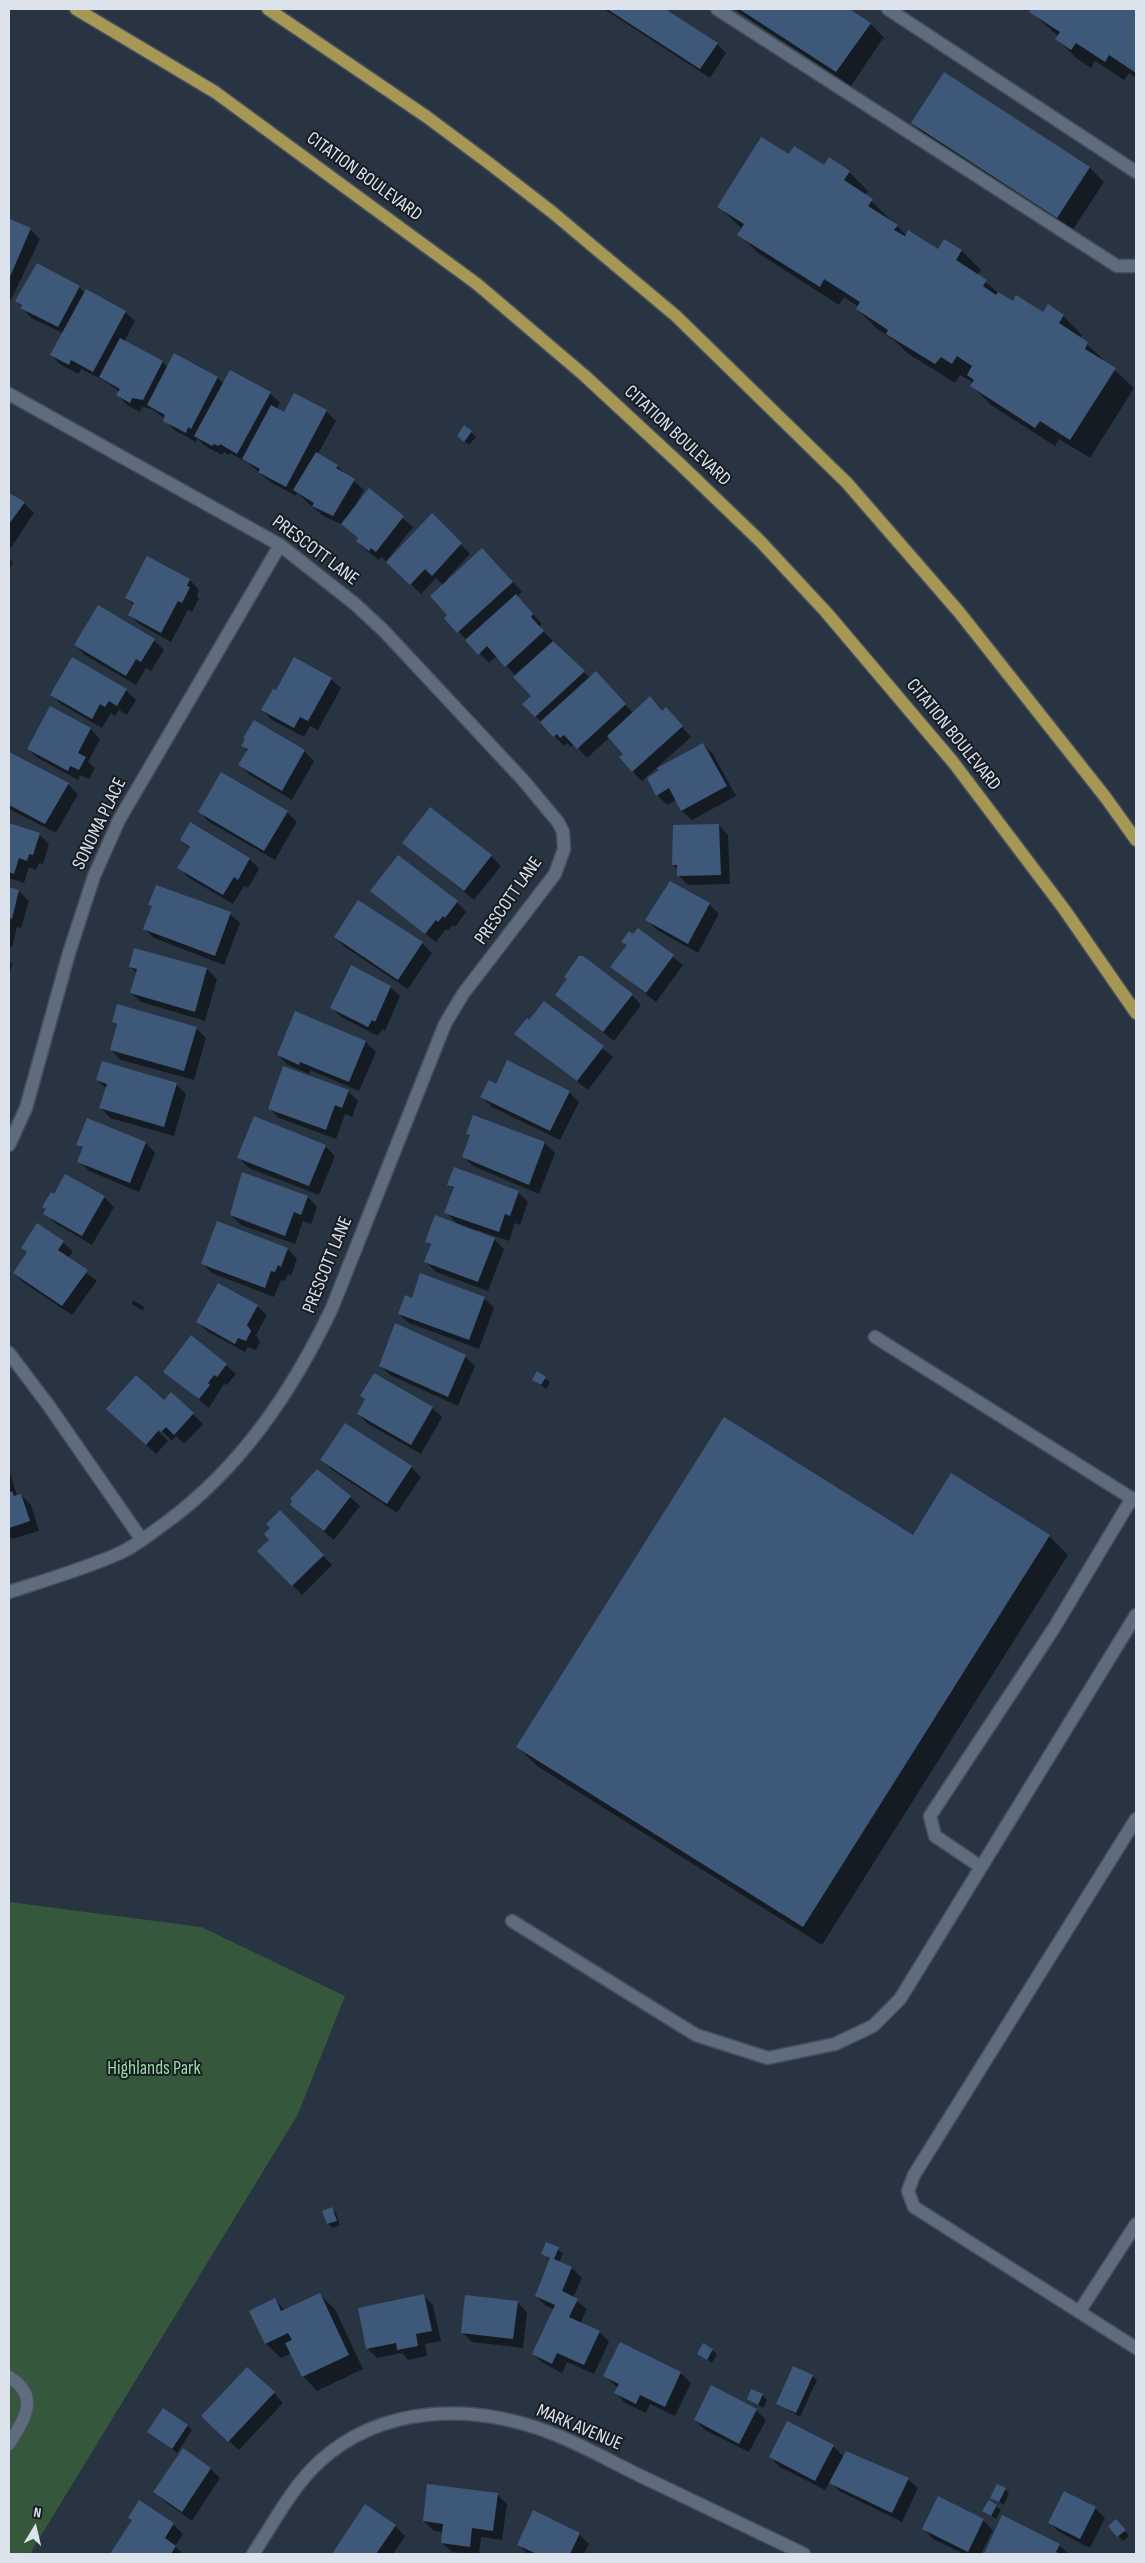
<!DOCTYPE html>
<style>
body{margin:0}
#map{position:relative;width:1145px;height:2563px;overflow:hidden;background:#293443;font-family:"Sofia Sans Condensed",sans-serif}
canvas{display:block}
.frame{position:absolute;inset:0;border:10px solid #dce3ed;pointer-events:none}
.north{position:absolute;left:10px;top:2503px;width:50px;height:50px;-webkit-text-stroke:4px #161c22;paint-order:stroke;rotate:9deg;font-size:14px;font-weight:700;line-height:20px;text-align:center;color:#dce3ed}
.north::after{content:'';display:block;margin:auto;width:18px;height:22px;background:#dce3ed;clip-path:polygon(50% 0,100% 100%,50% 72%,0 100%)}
</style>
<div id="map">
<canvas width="1145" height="2563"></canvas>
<div class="frame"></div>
<div class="north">N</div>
</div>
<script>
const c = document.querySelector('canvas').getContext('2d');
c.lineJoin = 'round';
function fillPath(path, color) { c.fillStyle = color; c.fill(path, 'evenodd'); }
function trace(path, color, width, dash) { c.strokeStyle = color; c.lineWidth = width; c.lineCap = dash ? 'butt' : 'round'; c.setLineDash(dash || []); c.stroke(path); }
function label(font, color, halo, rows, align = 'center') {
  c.font = font + ' "Sofia Sans Condensed",sans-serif'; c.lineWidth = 4; c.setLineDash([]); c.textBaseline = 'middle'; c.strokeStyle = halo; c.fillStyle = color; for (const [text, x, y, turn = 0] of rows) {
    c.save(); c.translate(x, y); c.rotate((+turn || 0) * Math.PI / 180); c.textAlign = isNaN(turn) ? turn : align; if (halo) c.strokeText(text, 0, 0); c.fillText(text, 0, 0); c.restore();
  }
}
fillPath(new Path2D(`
 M9 1902 201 1927 345 1996 298 2114 31 2552 35 2554H9Z`), '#35583c');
fillPath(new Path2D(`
 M604 9H663L717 44 726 53 710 78Z
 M734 9H846L873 26 887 41 883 38 851 86Z
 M1033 9H1136V78L1129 73 1124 80 1095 61 1091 68 1076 58 1057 39 1058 36 1031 12Z
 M944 74 1090 168 1104 182 1072 231 927 138 913 123Z
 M789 156 849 172 868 191 865 195 907 236 938 251 945 240 962 251 981 270 977 275 1001 295 1013 303 1043 313 1063 316 1082 335 1080 338 1134 388 1090 458 1059 439 1055 446 991 405 972 386 974 383 960 375 955 383 907 353 894 340 876 328 857 309 859 307 844 297 839 305 758 253 739 234 742 229 719 207Z
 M10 221 30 229 40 239 11 300 9 299Z
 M79 287 85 293 125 312 135 321 124 342 163 362 168 368 218 378 224 384 270 393 280 403 276 409 285 414 326 411 336 421 318 454 337 466 364 490 355 505 369 490 413 527 387 560 389 561 442 524 470 554 447 579 448 581 492 559 522 592 517 597 542 624 539 627 590 678 605 683 633 713 650 698 663 712 675 719 691 737 642 781 632 771 625 754 610 737 587 758 574 744 571 747 567 743 564 746 524 704 532 696 516 676 497 656 489 663 445 618 449 615 443 585 436 578 421 594 386 561 381 557 379 560 367 551 357 541 359 539 343 525 323 516 297 493 296 496 270 482 248 463 230 453 229 455 224 452 222 455 205 446 197 438 196 442 174 430 165 419 152 409 142 407 140 412 127 405 118 395 120 392 103 380 81 369 79 374 61 365 51 355 63 333 31 318 17 301Z
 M471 432 476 437 469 445 463 440Z
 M9 494 24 503 34 513 10 549Z
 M9 558 13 563 9 570Z
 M148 558 190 580 199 590 197 596 199 598 192 612 188 610 171 642 139 624 129 614 134 606 126 598Z
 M154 640 164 650 151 671 146 668 136 685 85 655 75 645Z
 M331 679 341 688 318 730 310 726 304 737 272 720 262 710 276 692Z
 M126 690 136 700 127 715 119 710 115 716 111 713 102 728 61 704 51 694Z
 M50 708 91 729 100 739 88 762 95 768 89 779 80 775 78 780 38 758 28 749Z
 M254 722 304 751 314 761 292 800 250 775 240 765 248 751 243 746Z
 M703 744 713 754 736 796 692 820 682 811 676 800 667 805 657 795Z
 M9 754 68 784 78 794 56 833 9 809Z
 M200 812H287L297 822 275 860 209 822Z
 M191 824 250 859 259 869 248 888 244 886 233 904 189 878 179 868 190 849 181 840Z
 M9 825 39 834 49 844 43 864 39 863 36 870 29 867 24 883 9 878Z
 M719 825 728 835 730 884 688 885 678 875V870L673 865Z
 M404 843 491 856 501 866 474 900Z
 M671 883 709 904 719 914 698 953 657 930 647 920Z
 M9 889 19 891 29 901 21 928 17 927 12 947 9 946Z
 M371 891 457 902 466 912 455 927 453 925 448 931 446 929 436 942Z
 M150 905 230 914 240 923 224 965 154 938 145 929 152 907Z
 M638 929 683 965 656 1002 612 967 627 946 623 941 633 936Z
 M335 937 422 943 432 953 408 989 345 947Z
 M135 949 207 969 217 979 205 1021 141 1002 131 993 137 973 130 966Z
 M9 960 12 964 9 977Z
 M390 987 400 996 385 1031 382 1029 378 1036 341 1017 331 1007Z
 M557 995H632L641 1005 614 1041Z
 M544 1002 613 1057 588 1090 516 1034 529 1022Z
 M296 1013 366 1042 376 1052 359 1091 310 1070 309 1074 288 1065 278 1055Z
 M113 1022 196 1028 206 1038 194 1080 121 1060 111 1050 118 1027Z
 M97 1080 176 1084 186 1094 174 1136 110 1118 101 1108 107 1089Z
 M496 1085 569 1092 579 1102 560 1140 492 1107 482 1097Z
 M348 1091 358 1101 352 1117 345 1114 336 1139 279 1118 269 1108Z
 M473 1117 545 1143 555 1153 539 1194 473 1166 463 1156 471 1137 467 1134Z
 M146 1143 155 1153 139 1192 89 1171 79 1161 84 1150 78 1144Z
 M325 1146 335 1156 319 1195 249 1168 239 1158Z
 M243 1173 308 1197 317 1207 311 1224 303 1221 295 1244 241 1225 231 1215Z
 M449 1184 518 1192 528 1202 520 1225 515 1223 509 1241 477 1230 476 1232 494 1239 504 1249 488 1291 436 1272 426 1262 431 1246 427 1242 459 1226 446 1212 454 1190Z
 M104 1197 114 1207 92 1245 55 1223 45 1213 47 1210 44 1207Z
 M217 1223 288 1249 297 1259 291 1276 288 1274 285 1281 281 1280 274 1297 212 1273 202 1263Z
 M63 1242 73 1252 68 1258 97 1281 72 1315 24 1283 14 1273Z
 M484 1298 494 1308 479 1349 409 1323 399 1314 412 1299Z
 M133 1300 144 1307 143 1311 132 1304Z
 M257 1306 267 1315 256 1335 260 1342 256 1350 248 1347 245 1352 208 1332 198 1322Z
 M465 1356 475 1366 458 1406 390 1375 380 1365Z
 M226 1365 236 1374 227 1385 224 1384 209 1408 165 1371Z
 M537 1373 550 1382 546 1389 533 1380Z
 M164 1402 193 1414 203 1424 184 1444 176 1436 172 1441 158 1427 156 1429 168 1441 156 1454 117 1418Z
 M432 1408 442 1417 421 1454 368 1424 358 1414Z
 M346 1424 411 1467 421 1477 397 1513 332 1470 322 1460Z
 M9 1469 17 1496 21 1495 31 1505 39 1531 12 1539 9 1536Z
 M350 1497 360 1506 334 1540 291 1504Z
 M280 1512 332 1565 302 1595 259 1551 271 1540Z
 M1049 1536 1068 1555 822 1945 537 1766 518 1747 913 1537Z
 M331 2209 336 2213 340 2225 332 2228 328 2223Z
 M547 2243 563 2253 559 2263 572 2268 582 2278 573 2298 587 2309 580 2324 600 2332 609 2342 594 2374 567 2362 562 2373 543 2363 533 2354 554 2309 546 2306 536 2296 551 2260 542 2253Z
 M320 2295 335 2309 363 2369 317 2391 303 2376 291 2353 281 2358 266 2344 251 2311 275 2300 285 2310Z
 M423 2295 433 2305 441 2341 425 2344 427 2356 408 2360 402 2353 377 2358 367 2348Z
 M517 2302 527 2312 523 2348 472 2342 462 2332Z
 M620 2344 681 2373 691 2383 675 2416 650 2404 646 2413 625 2403 616 2393 618 2388 605 2376Z
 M712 2350 717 2354 712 2363 698 2354Z
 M812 2376 817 2380 800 2417 777 2403Z
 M274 2393 283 2403 239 2450 212 2426Z
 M762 2395 767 2400 763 2408 748 2398Z
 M756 2410 766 2420 749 2452 705 2430 695 2420Z
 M188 2426 192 2430 177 2453 148 2432Z
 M833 2446 844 2457 860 2459 861 2457 908 2479 918 2488 902 2522 841 2492 830 2482 825 2490 780 2467 770 2457Z
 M183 2450 211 2469 220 2478 192 2521 165 2502 155 2492Z
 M1005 2489 1009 2493 1004 2505 992 2497Z
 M497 2494 507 2504 502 2540 481 2537 479 2554 452 2552 442 2543 444 2532 434 2531 424 2521Z
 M139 2502 173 2524 183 2534 175 2546 183 2554H112L133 2521 129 2517Z
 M366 2506 395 2526 405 2536 393 2554H333Z
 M996 2506 1001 2510 996 2519 984 2511Z
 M1095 2508 1105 2518 1090 2548 1059 2532 1049 2522Z
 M1003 2517 1059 2545 1069 2554H985Z
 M983 2520 993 2530 981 2554H964L933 2539 924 2529Z
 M1121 2525 1129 2536 1123 2541 1110 2526Z
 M579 2534 589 2544 584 2554H528L519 2545Z`), '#0007');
fillPath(new Path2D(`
 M607 9H665L718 43 700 69Z
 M739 9H849L871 23 836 72Z
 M1031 9H1136V73L1109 55 1105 62 1076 43 1071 50 1055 39 1060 32 1029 12Z
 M944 72 1090 167 1057 218 911 123Z
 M761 137 789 154 794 146 824 165 829 157 850 171 844 180 873 199 868 206 898 225 894 230 905 236 908 230 938 249 944 239 962 250 956 260 987 280 983 286 996 295 998 292 1013 301 1016 295 1043 312 1048 304 1064 315 1059 323 1088 342 1085 349 1116 368 1070 440 1040 421 1035 428 970 386 974 380 967 375 972 366 957 356 952 364 941 357 935 364 886 334 888 330 856 309 860 302 824 279 820 287 737 235 744 224 717 207Z
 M10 219 31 228 9 279V222Z
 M37 263 80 286 58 327 20 308 22 305 15 301Z
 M86 289 126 311 93 372 71 360 69 365 50 355Z
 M120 338 163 361 143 400 132 398 130 403 116 395 120 389 99 377Z
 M174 353 218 377 191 429 188 427 186 433 163 421 165 415 147 405Z
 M230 370 271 392 237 454 220 444 219 446 214 444 212 446 194 436Z
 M294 393 327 410 286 487 258 472 260 469 242 459 271 405 284 412Z
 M464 425 472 431 464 442 457 436Z
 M316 452 338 465 336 468 355 479 333 516 312 506 314 503 293 490Z
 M369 488 404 516 376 552 371 548 369 551 356 541 358 538 341 524Z
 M9 493 25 502 9 524Z
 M432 513 462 543 432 576 425 569 410 585 386 562Z
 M482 548 513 582 457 633 444 618 447 615 430 596Z
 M147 556 190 579 187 586 190 587 182 603 178 601 161 633 128 615 134 603 125 598Z
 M516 594 533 614 531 617 544 631 505 667 487 646 478 655 465 640Z
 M98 605 155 639 141 662 136 659 126 676 74 645Z
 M553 641 585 671 535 717 522 704 531 696 513 677Z
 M72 657 127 689 117 706 109 701 105 707 100 704 92 719 50 695Z
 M294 657 332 678 308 721 300 717 294 728 261 710 273 689 276 690Z
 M596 671 626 704 577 749 564 735 560 738 557 734 553 737 540 722Z
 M650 696 662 711 666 707 683 726 632 772 619 757 623 754 607 736Z
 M50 706 91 728 78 753 86 757 79 770 70 766 68 771 27 749Z
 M254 720 305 750 282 791 238 765 248 749 241 746 245 739 243 738Z
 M703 743 727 786 681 811 669 788 656 796 647 778 659 770 657 768Z
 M9 752 69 783 45 824 9 805Z
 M221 772 288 811 264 851 198 812Z
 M430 807 492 855 464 891 402 843Z
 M190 822 250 858 238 880 234 877 223 895 177 868 190 847 180 840Z
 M9 823 40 833 33 855 29 854 27 861 19 858 14 874 9 872Z
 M719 824 721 875 677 876V865H672L673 825Z
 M398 855 458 901 445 918 443 916 438 922 436 920 425 934 370 891Z
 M670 881 710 903 688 944 645 920Z
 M156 885 231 912 215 956 143 929 152 906 148 905Z
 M9 887 19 890 12 919 9 918Z
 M358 900 423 942 398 980 334 937Z
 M638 928 674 955 646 993 610 967 627 945 621 942 629 931 633 934Z
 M134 948 207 968 195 1012 130 993 137 969 129 967Z
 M579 956H583L633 994 603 1032 555 995 567 979 564 977Z
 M351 965 391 986 375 1022 372 1020 368 1027 330 1008Z
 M544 1001 604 1046 577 1081 514 1034 527 1018 529 1020Z
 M117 1004 197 1027 184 1071 110 1050 117 1024 112 1022Z
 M295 1011 366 1041 349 1082 300 1062 299 1065 277 1055Z
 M507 1060 570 1091 550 1131 480 1097 489 1080 496 1084Z
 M102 1061 177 1083 164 1127 99 1108 107 1084 96 1080Z
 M283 1066 349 1090 342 1108 335 1105 326 1130 268 1109Z
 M473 1115 545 1142 529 1185 462 1157 470 1135 466 1134Z
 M254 1116 326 1145 309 1186 237 1158Z
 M87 1118 146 1142 130 1183 77 1162 83 1147 76 1145Z
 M454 1167 519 1191 510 1216 505 1214 499 1232 444 1213 454 1187 447 1185Z
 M242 1172 308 1196 301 1215 294 1212 285 1236 230 1215Z
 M65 1174 105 1196 82 1236 43 1214 46 1209 42 1207 51 1192 54 1194Z
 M435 1215 495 1238 478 1282 424 1262 431 1244 425 1242Z
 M217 1221 288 1248 281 1267 278 1265 275 1272 271 1271 265 1288 201 1264Z
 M37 1223 64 1241 58 1250 88 1270 62 1306 13 1273 27 1252 21 1248Z
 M420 1273 485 1297 469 1340 398 1314 405 1295 412 1298Z
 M218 1283 258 1305 247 1325 251 1331 246 1341 238 1338 235 1344 196 1322Z
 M395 1323 466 1355 448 1397 379 1366Z
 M191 1335 227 1364 217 1377 214 1375 208 1383 210 1385 199 1399 163 1372Z
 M537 1371 546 1377 541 1385 532 1380Z
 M374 1373 433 1407 411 1445 357 1414 365 1399 360 1396Z
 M136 1375 164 1400 171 1392 194 1413 174 1435 166 1427 161 1432 159 1430 146 1445 106 1409Z
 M724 1417 913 1535 951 1473 1050 1535 803 1927 516 1747Z
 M345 1423 412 1466 387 1504 320 1460Z
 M317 1469 351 1496 324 1531 290 1505 292 1501 290 1499Z
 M12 1491 14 1496 21 1494 30 1521 9 1528V1493Z
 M280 1510 324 1555 292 1586 257 1551 269 1540 264 1534 270 1528 266 1524Z
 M332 2207 337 2221 327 2224 322 2211Z
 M546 2242 559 2247 554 2259 572 2267 562 2291 578 2299 569 2317 600 2331 584 2365 557 2353 552 2364 532 2354 555 2305 535 2296 550 2258 541 2254Z
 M320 2293 349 2355 302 2377 285 2343 292 2340 288 2333 265 2344 249 2311 275 2298 281 2311Z
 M424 2294 432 2331 416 2334 418 2346 397 2350 396 2343 366 2349 358 2308Z
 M465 2295 518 2301 513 2339 461 2333Z
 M620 2342 681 2372 665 2407 640 2395 636 2404 614 2393 619 2384 603 2376Z
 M703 2343 713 2349 707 2360 697 2354Z
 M793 2366 813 2375 796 2413 776 2404Z
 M247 2367 275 2392 228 2442 201 2416Z
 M711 2385 757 2409 739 2444 694 2420Z
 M751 2389 763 2394 758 2405 747 2399Z
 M163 2408 188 2425 172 2449 147 2432Z
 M787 2421 834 2445 815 2481 769 2457Z
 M183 2448 211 2468 182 2512 153 2492Z
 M846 2451 909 2478 892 2513 829 2483Z
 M427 2484 498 2493 493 2531 472 2528 470 2547 441 2543 443 2524 423 2521Z
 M997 2484 1006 2488 999 2502 990 2498Z
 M1064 2491 1096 2507 1080 2539 1048 2523Z
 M938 2496 984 2519 968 2552 922 2529Z
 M139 2500 174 2523 165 2538 176 2546 171 2554H110L132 2520 128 2518Z
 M989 2500 997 2505 991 2516 982 2511Z
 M365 2504 396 2525 376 2554H332Z
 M533 2510 580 2533 570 2554H537L517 2545Z
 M1002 2515 1060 2544 1056 2552 1061 2554H984Z
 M1116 2519 1126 2530 1117 2537 1108 2526Z`), '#3e587a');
const minor = new Path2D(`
 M717 9 1117 266H1136
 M888 9 1136 172
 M9 394 280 545 355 604 384 631 523 780 558 822 563 832 564 849 555 874 463 994 445 1024 332 1308C292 1392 240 1469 164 1524 150 1534 136 1546 120 1553 84 1569 46 1580 9 1592
 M9 1145 26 1108 69 953 94 876 119 820 280 545
 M875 1337 1136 1501
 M9 1353 49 1406 142 1540
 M1136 1819 914 2175 908 2191 914 2207 1136 2348
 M981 1867 935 1836 930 1816 1054 1628 1132 1498
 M512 1921 696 2035 768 2058 835 2044 873 2026 900 1999 1136 1615
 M1079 2312 1136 2224
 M9 2377C41 2396 24 2420 9 2444
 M253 2554C273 2524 292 2487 319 2462 382 2404 474 2403 551 2433 583 2445 615 2464 647 2479 699 2504 751 2529 804 2554`);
const major = new Path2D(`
 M76 9 215 92 477 284 585 376 680 464 760 541 826 612 953 762 1064 909 1136 1013
 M268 9 427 117 490 164 552 212 676 316 847 483 959 612 1106 798 1136 840`);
trace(minor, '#46505c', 15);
trace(major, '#46505c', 15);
trace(minor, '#5f6c7d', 12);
trace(major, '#a69755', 12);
label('19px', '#dce3ed', '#161c22', [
 ["CITATION BOULEVARD",364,177,36],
 ["CITATION BOULEVARD",677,436,43],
 ["PRESCOTT LANE",315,551,37],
 ["CITATION BOULEVARD",953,735,51],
 ["SONOMA PLACE",100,824,-64],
 ["PRESCOTT LANE",509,901,-55],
 ["PRESCOTT LANE",328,1265,-68],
 ["MARK AVENUE",579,2428,23]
]);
label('19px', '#9cdaa8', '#161c22', [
 ["Highlands Park",154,2069]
]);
</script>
